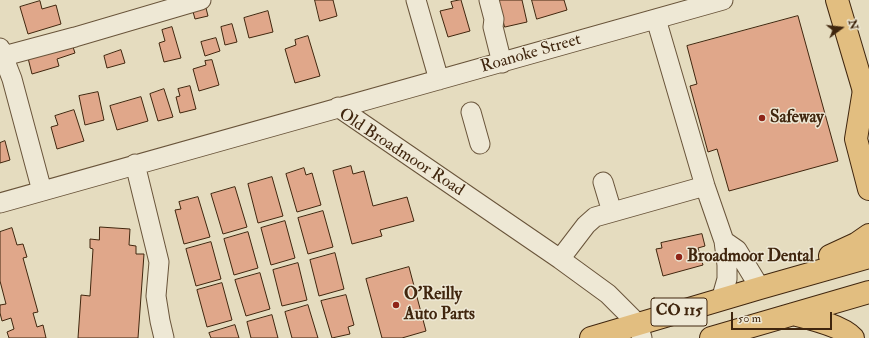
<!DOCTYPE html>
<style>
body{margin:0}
#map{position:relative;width:869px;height:338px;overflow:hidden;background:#e5dcbf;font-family:"IM FELL Double Pica",serif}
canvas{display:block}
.north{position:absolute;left:821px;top:8px;width:40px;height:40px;-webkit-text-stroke:3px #eee8d5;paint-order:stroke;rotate:75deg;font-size:11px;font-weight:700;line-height:16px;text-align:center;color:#40260e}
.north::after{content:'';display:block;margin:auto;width:14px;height:18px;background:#40260e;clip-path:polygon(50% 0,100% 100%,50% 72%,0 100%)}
.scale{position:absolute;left:731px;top:312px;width:101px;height:18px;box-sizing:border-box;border:2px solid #40260e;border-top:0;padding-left:5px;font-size:12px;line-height:14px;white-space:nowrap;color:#40260e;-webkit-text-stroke:3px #eee8d5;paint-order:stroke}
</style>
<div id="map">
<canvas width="869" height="338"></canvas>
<div class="north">N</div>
<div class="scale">50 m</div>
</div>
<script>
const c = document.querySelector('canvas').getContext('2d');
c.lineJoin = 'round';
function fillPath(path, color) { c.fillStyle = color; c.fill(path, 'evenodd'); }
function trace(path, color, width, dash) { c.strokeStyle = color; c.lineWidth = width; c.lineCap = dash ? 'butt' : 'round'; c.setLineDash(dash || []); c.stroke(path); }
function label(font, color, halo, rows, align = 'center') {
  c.font = font + ' "IM FELL Double Pica",serif'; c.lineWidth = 3; c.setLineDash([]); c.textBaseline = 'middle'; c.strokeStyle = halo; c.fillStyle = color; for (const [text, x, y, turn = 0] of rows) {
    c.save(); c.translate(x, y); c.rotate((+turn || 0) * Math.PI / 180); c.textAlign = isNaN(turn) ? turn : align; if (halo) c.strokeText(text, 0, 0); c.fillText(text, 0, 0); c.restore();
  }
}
const building = new Path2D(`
 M315 0H333L337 16 320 21Z
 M461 0 470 31 448 37 440 11 453 8 451 2Z
 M498 0H522L527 22 505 27Z
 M532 0H564L567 10 537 19Z
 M40 1 42 9 56 5 61 24 28 34 20 7Z
 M205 4 208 16 195 19 192 8Z
 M268 11 273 32 249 38 244 18Z
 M798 16 838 161 729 191 717 149 708 152 690 86 697 84 687 46Z
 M232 24 237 42 225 45 221 27Z
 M172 27 181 58 164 62 159 43 165 41 162 30Z
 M308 36 320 76 295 83 285 49 296 45 295 40Z
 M216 38 220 51 205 56 201 42Z
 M71 41 75 53 57 59 59 66 32 74 27 54Z
 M121 50 125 63 107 68 104 56Z
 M212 60 219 85 199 91 193 69 206 65 205 61Z
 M190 86 196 109 180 113 176 97 180 96 178 89Z
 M164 89 173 117 158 121 150 94Z
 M98 92 104 120 85 125 79 96Z
 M141 97 148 121 117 130 110 106Z
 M74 110 84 141 57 149 51 127 58 125 55 116Z
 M5 141 10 160 0 163V143Z
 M351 166 353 174 364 171 373 206 407 197 414 221 380 230 382 236 352 244 333 171Z
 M304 168 306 175 312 173 321 205 297 212 286 174Z
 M272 177 283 216 258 223 248 184Z
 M235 187 247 227 223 234 211 194Z
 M198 197 210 237 184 244 175 210 181 209 179 202Z
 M323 211 333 247 308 254 298 218Z
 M285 221 295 258 271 265 261 228Z
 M100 227 130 229 129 245 136 246V254H144L138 338H78L81 295 90 296 93 249 90 248V239L99 240Z
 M12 228 17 245 23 244 27 257 23 258 38 312 33 313 37 327 43 325 46 338H9L7 332 14 329 11 318 2 321 0 313V305L6 304 0 281V232Z
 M248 232 258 268 234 275 224 239Z
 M702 234 705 246 698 248 703 265 663 276 656 249 662 248 661 243Z
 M211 242 221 279 196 286 186 249Z
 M335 253 344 289 319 296 310 260Z
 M298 263 307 300 282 306 273 270Z
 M409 267 426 331 402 338H382L366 279Z
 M260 273 270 309 246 316 235 280Z
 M222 283 232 320 207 327 197 290Z
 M346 295 354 325 348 327 350 334 332 338 321 301Z
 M308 305 318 338H292L285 312Z
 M272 315 278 338H251L247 322Z
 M235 325 239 338H211L209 333Z`);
fillPath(building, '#e0a78a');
trace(building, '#40260e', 1);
const minor = new Path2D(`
 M416 0 439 80
 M489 0 494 19 493 27 502 63
 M656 19 705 186 724 241 727 265V279L721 300
 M0 48 12 79 42 191
 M4 56 75 37 201 0
 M338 107 560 259 608 294 638 324 642 338
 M471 112 480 144
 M135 164 159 262 156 296 160 321 164 338
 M603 182 612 212
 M0 203 723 0
 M724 241 737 250 760 288
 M560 259 586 225 595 217 705 186`);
const major = new Path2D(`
 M837 0 869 108`);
const highway = new Path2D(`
 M864 90 856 139 869 189
 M830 256 856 244 869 235
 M793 314C809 318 843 326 853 338
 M591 338 760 288 869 257
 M711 338 869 292`);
trace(minor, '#69543a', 21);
trace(major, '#40260e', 24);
trace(highway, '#40260e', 24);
trace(minor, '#eee8d5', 19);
trace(major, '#e2be80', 22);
trace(highway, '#e2be80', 22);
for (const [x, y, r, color] of [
 [762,118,4,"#8f2418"],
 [679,257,4,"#8f2418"],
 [396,305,4,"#8f2418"]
]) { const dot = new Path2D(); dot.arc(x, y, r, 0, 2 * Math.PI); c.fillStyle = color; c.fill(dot); trace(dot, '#eee8d5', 1.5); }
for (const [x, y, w] of [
 [679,312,56]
]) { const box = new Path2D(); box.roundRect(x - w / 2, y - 14, w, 28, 3); c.fillStyle = '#eee8d5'; c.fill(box); trace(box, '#40260e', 1); }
label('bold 16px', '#40260e', null, [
 ["CO 115",679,312]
]);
label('17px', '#40260e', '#eee8d5', [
 ["Roanoke Street",531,54,-16],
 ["Old Broadmoor Road",401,153,33]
]);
label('bold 17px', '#40260e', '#eee8d5', [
 ["Safeway",770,118],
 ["Broadmoor Dental",687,257],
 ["O'Reilly",404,295],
 ["Auto Parts",404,315]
], 'left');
</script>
